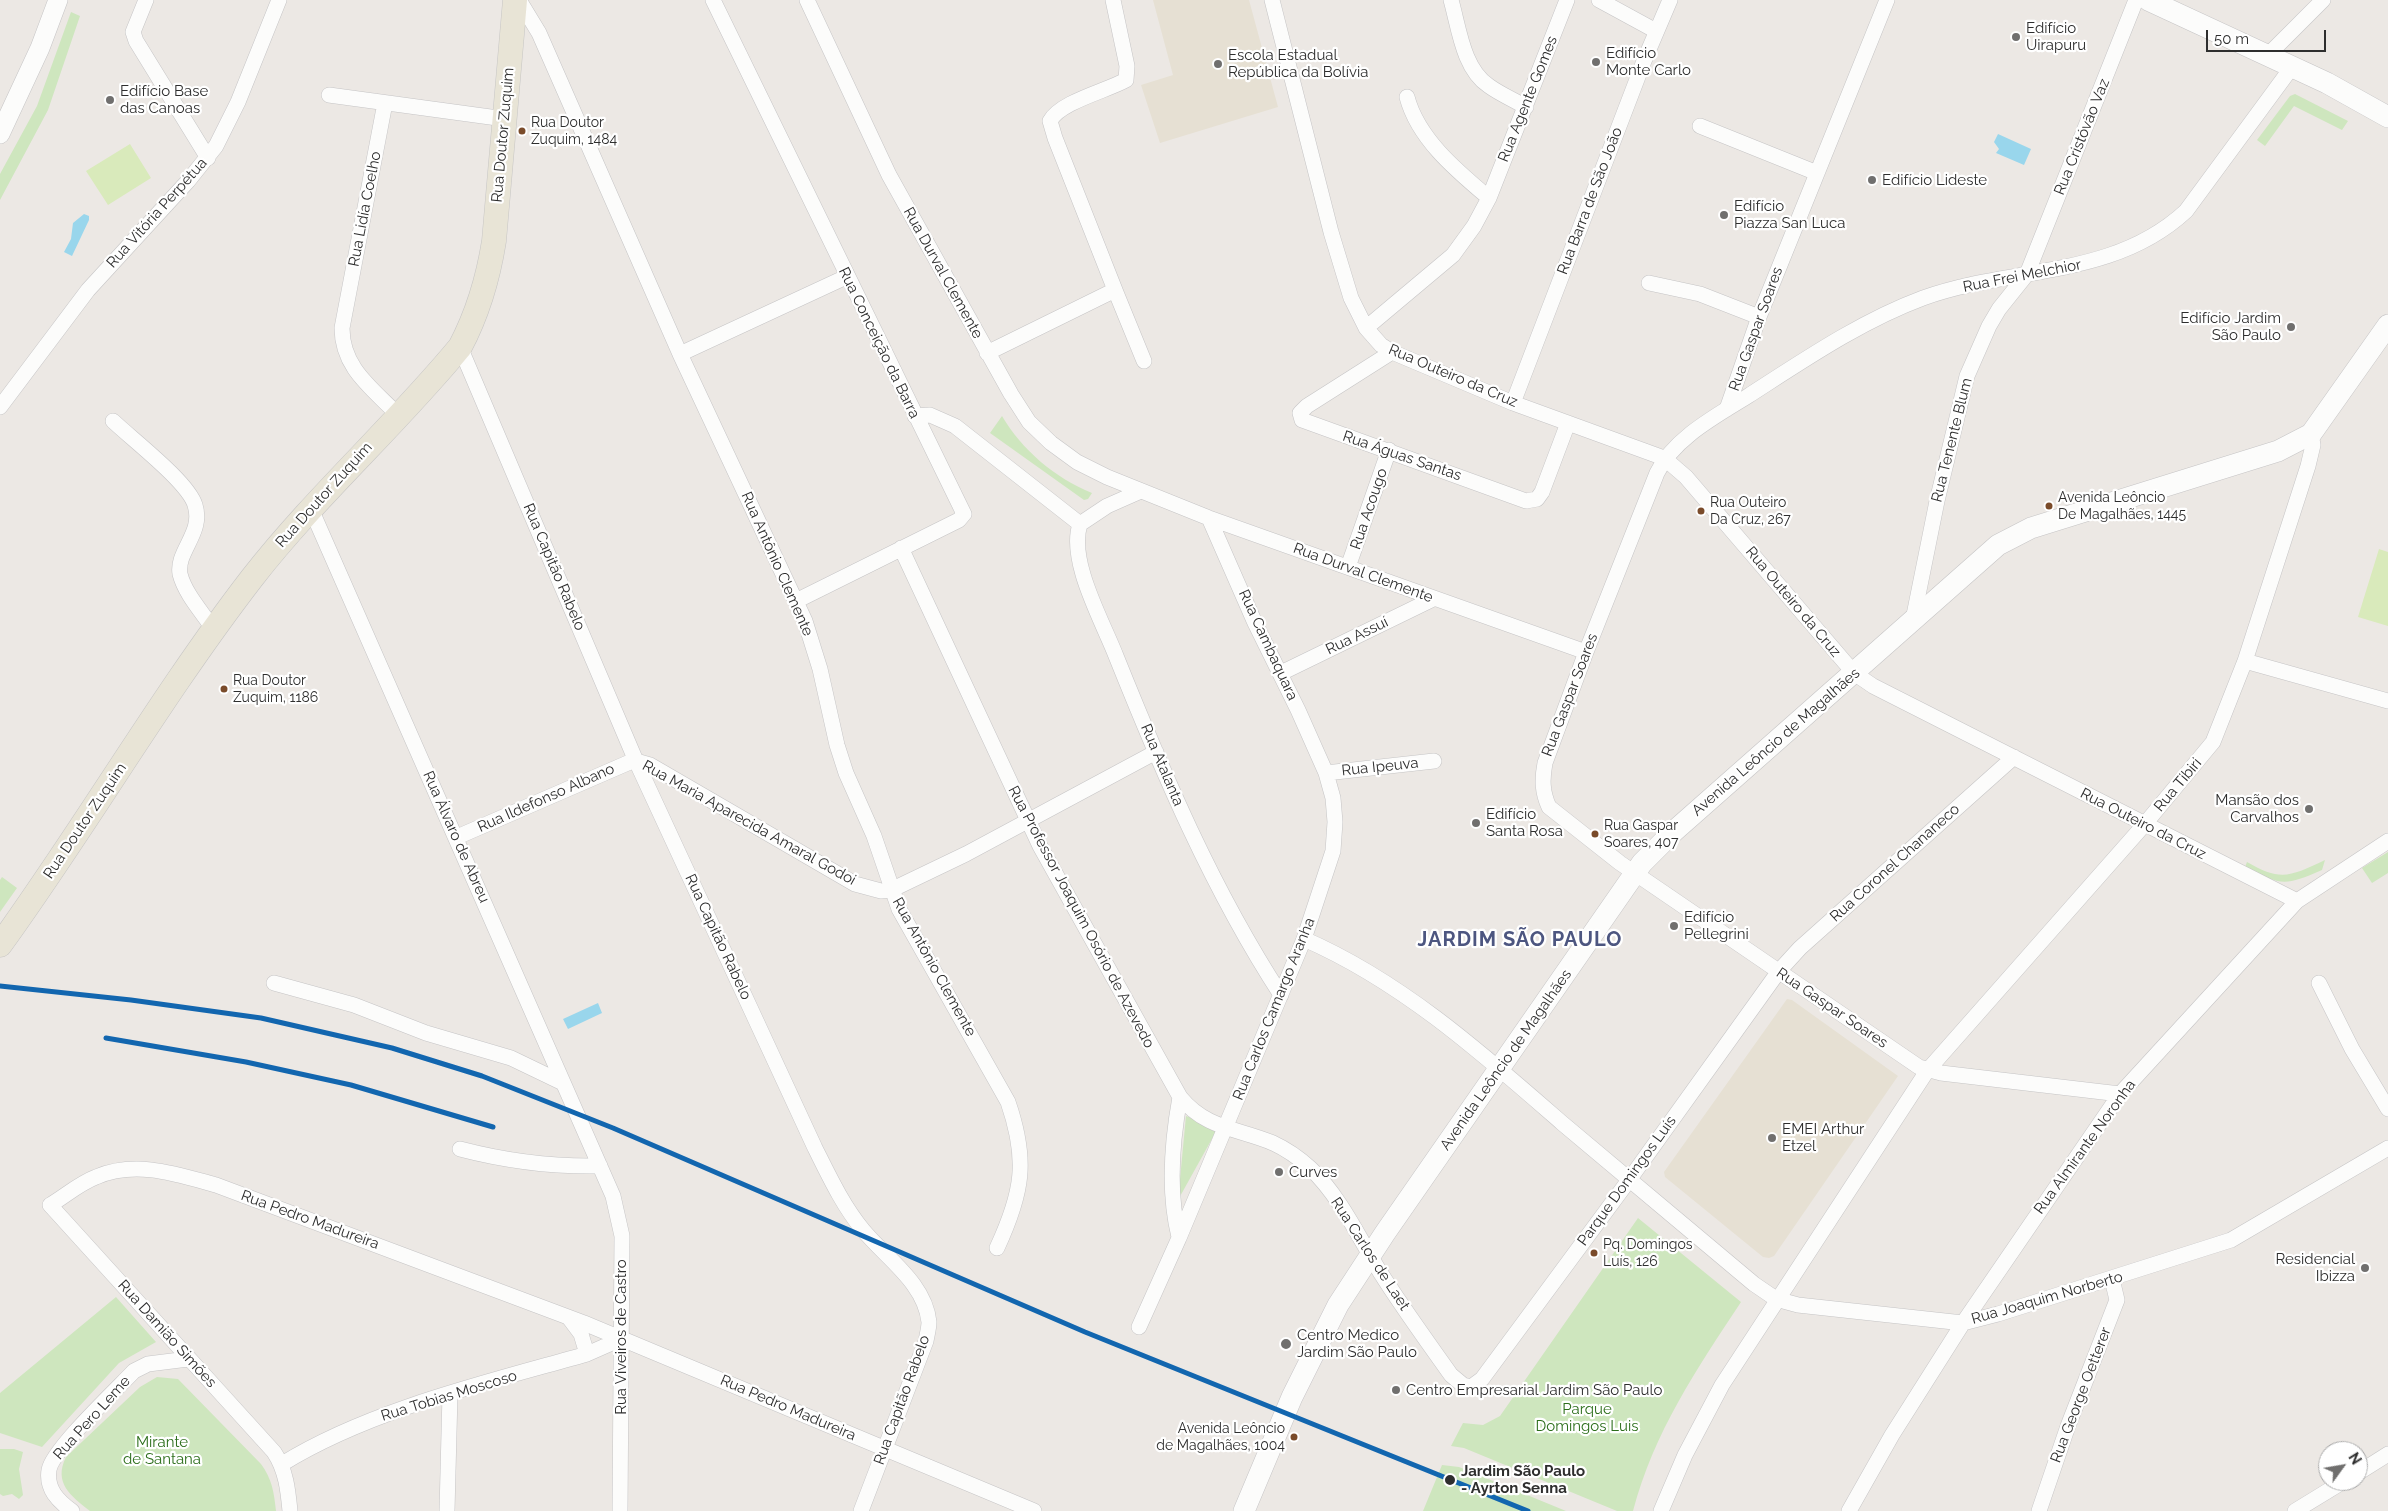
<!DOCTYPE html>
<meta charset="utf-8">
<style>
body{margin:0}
#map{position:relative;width:2388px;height:1511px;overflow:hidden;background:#ece8e4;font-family:Raleway,sans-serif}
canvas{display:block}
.north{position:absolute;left:2318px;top:1441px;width:50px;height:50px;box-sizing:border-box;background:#fff;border:1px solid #ababab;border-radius:50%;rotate:58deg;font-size:14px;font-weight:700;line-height:20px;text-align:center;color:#2e2e2e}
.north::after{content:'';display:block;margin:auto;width:18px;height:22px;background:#706f6e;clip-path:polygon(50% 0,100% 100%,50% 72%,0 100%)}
.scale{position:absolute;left:2206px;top:30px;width:120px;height:22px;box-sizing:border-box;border:2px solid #2e2e2e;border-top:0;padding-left:6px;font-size:15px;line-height:18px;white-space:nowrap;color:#2e2e2e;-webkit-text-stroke:4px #fff;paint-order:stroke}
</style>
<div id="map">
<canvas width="2388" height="1511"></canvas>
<div class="north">N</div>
<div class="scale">50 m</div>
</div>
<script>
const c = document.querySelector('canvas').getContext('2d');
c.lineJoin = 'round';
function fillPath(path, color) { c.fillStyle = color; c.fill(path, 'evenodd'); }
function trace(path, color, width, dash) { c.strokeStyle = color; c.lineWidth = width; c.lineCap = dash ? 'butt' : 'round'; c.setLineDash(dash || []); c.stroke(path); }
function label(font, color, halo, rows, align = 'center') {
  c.font = font + ' Raleway,sans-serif'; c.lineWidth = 4.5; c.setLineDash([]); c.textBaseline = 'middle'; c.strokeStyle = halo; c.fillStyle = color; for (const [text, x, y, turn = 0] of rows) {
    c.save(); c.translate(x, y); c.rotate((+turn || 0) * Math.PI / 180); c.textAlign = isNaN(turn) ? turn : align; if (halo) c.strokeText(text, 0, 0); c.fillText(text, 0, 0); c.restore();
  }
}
fillPath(new Path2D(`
 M1153 0H1249L1278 107 1160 143 1141 85 1173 75Z
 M1787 999 1792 1000 1898 1076 1774 1256 1769 1258 1763 1257 1665 1177 1664 1172Z`), '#e6e0d3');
fillPath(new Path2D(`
 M71 12 80 16 48 110 0 200V174L37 106Z
 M2295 94 2348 121 2342 130 2294 106 2265 146 2257 140 2290 96Z
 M1002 416C1022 450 1055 478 1092 493L1088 499 1084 500 990 433Z
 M2388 852V873L2372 883 2362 868Z
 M2325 860 2322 870C2283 887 2281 885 2245 867L2247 862C2281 882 2291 876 2325 860Z
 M2 877 17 888 0 912V880Z
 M1186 1116 1218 1128 1178 1200Z
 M1638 1218 1741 1302C1696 1370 1654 1432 1633 1511H1617L1464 1448 1451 1446 1463 1423 1483 1425 1500 1416Z
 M116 1297 156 1342 119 1363 42 1447 0 1433V1393Z
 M157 1377 178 1379 261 1464C272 1479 274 1492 276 1511H90C71 1496 53 1483 66 1457L140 1387Z
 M0 1449H14L23 1452 19 1469 23 1495 19 1499 12 1494 3 1496 0 1494Z
 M1442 1465 1459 1467 1566 1511H1423Z`), '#cee6be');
fillPath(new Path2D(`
 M130 144 151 178 108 205 86 171Z
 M2379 549 2388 552V626L2358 617Z`), '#d9eabb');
fillPath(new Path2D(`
 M1998 134 2031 149 2024 165 1996 153 1999 149 1994 142Z
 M84 214 89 216V220L72 256 64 252 71 239 73 223Z
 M598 1003 602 1013 568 1029 563 1019Z`), '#99d6ec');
const minor = new Path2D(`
 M146 0 133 32 136 41 208 158
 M519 0 539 33 680 354 805 621 820 669 837 745 846 773 874 836 899 909 1008 1102C1028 1160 1023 1192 997 1248
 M713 0 964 514 959 520 796 601
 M807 0 889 175 1011 394 1029 422 1051 443 1077 462 1107 477 1209 518 1586 652
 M1272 0 1331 232 1351 298 1366 328 1381 345 1392 352 1513 403 1664 458 1686 477 1854 673 1873 686 2297 901
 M1451 0C1459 28 1463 69 1489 86 1500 94 1514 100 1526 107
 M1599 0 1656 31
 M2267 56 2323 0
 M329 95 505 119
 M1407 97C1418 139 1457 171 1489 198
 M385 103 342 328C342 368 372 388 398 415
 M1700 126 1817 173
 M1649 283 1700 294 1759 317
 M1115 290 1144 361
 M1366 328 1453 255 1474 226 1489 198 1567 0
 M460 347 636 761 815 1148C829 1176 843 1206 863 1230 886 1258 925 1283 929 1322 929 1328 927 1335 926 1341L861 1511
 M1392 352 1307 406 1300 413 1302 420 1526 501 1537 499 1542 492 1568 423
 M987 353 1115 290 1055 138 1050 121C1060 102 1106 91 1126 80L1127 66 1113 0
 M680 354 846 277
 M1513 403 1644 61 1670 0
 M0 407 88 290 188 181 216 146 238 102 279 0
 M1727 409 1759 317 1887 0
 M915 416 930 415 955 426 1080 524 1107 506 1141 491
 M113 421C133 440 188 482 195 505 204 533 176 551 180 574 185 594 203 613 214 630
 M311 509 613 1196 622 1236 620 1511
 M1080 524C1068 561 1102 620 1116 656 1163 773 1212 889 1281 995
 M901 548 1040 846 1180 1097C1206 1129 1237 1128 1273 1143 1286 1149 1299 1158 1310 1168 1340 1196 1359 1238 1380 1272 1402 1307 1427 1341 1451 1375L1463 1385 1471 1387 1482 1379 1629 1180 1779 971 1800 948 2014 757
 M1348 567 1389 450
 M1913 620 1937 501 1967 376 1989 326 1999 309 2027 274 2136 0
 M2245 661 2388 701
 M1281 673 1433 599
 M1326 773 1434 761
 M457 837 630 762 636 761 650 765 855 884 881 891 891 890 966 854 1156 752
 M1304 939C1401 981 1483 1054 1562 1123 1626 1177 1690 1230 1754 1284L1776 1299 1798 1305 1963 1323 1998 1314 2231 1240 2388 1148
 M274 983 354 1005 426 1033 511 1058 563 1083
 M2319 983 2352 1049 2388 1109
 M2120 1094 1941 1073 1919 1067 1620 863 1549 807C1542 792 1542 779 1545 763L1586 652 1657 473C1674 438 1716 416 1748 396 1804 360 1861 321 1923 298 2011 266 2113 279 2186 211L2292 67
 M460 1149C506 1161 552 1167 600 1166
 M1179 1237C1168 1193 1172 1141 1180 1097
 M569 1318 581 1334 587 1354
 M1139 1327 1179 1238 1304 939 1333 851 1335 822 1333 798 1326 773 1298 710 1255 623 1209 518
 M282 1464C369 1410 488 1382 587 1354L621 1339
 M2358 1473 2388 1454
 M72 1511C58 1501 46 1489 49 1470 52 1450 117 1389 134 1371L148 1364 188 1359
 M290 1511C288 1490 286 1470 274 1452L50 1205C65 1196 80 1183 96 1177 136 1160 176 1174 216 1185L584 1323 1034 1511
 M447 1511 450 1394
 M1661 1511 1685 1455 1722 1385 1927 1071 2144 825 2213 742 2245 661 2308 466 2313 445 2311 434
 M1849 1511 1892 1435 1963 1323 2120 1094 2297 901 2388 841
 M2039 1511 2068 1426 2117 1300 2112 1279
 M2295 1511 2344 1481`);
const tertiary = new Path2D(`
 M0 134 40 48 58 0`);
const secondary = new Path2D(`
 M2148 0 2327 83 2388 117
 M1244 1511 1292 1397 1338 1305 1385 1233 1642 863 1672 833 1998 545 2031 528 2278 451 2311 434 2388 325`);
const primary = new Path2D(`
 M0 945C87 825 161 696 252 578 316 496 394 427 460 347 478 313 488 279 494 241L515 0`);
trace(minor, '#c5c4c5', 16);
trace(tertiary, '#c5c4c5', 20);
trace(secondary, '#c5c4c5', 22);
trace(primary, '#c6c5c4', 25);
trace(minor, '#fcfcfb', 15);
trace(tertiary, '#fcfcfb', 19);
trace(secondary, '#fcfcfb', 21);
trace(primary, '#e8e4d6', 24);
trace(new Path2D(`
 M0 986 131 1000 261 1018 392 1048 482 1076 613 1128 1085 1332 1528 1511
 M106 1038 246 1062 351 1085 493 1127`), '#1266af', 5);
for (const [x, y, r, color] of [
 [2016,37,5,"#706f6e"],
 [1596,62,5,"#706f6e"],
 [1218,64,5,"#706f6e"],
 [110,100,5,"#706f6e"],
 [522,131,4.5,"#7a4b2a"],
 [1872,180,5,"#706f6e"],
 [1724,215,5,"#706f6e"],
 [2291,327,5,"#706f6e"],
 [2049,506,4.5,"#7a4b2a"],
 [1701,511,4.5,"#7a4b2a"],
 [224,689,4.5,"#7a4b2a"],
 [2309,809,5,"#706f6e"],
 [1476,823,5,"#706f6e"],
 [1595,834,4.5,"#7a4b2a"],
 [1674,926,5,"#706f6e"],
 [1772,1138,5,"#706f6e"],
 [1279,1172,5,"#706f6e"],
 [1594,1253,4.5,"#7a4b2a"],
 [2365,1268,5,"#706f6e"],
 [1286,1344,6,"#706f6e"],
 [1396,1390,5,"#706f6e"],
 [1294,1437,4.5,"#7a4b2a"],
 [1450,1480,6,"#2e2e2e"]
]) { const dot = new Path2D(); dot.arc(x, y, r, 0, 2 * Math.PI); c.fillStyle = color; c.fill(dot); trace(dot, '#fff', 2); }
label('14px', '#2e2e2e', '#fff', [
 ["Rua Doutor",531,123],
 ["Zuquim, 1484",531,140],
 ["Avenida Leôncio",2058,498],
 ["De Magalhães, 1445",2058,515],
 ["Rua Outeiro",1710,503],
 ["Da Cruz, 267",1710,520],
 ["Rua Doutor",233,681],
 ["Zuquim, 1186",233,698],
 ["Rua Gaspar",1604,826],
 ["Soares, 407",1604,843],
 ["Pq. Domingos",1603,1245],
 ["Luís, 126",1603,1262],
 ["Avenida Leôncio",1285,1429,"right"],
 ["de Magalhães, 1004",1285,1446,"right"]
], 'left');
label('15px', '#2e2e2e', '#fff', [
 ["Edifício",2026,28],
 ["Uirapuru",2026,45],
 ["Edifício",1606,53],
 ["Monte Carlo",1606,70],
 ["Escola Estadual",1228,55],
 ["República da Bolívia",1228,72],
 ["Edifício Base",120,91],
 ["das Canoas",120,108],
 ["Edifício Lideste",1882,180],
 ["Edifício",1734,206],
 ["Piazza San Luca",1734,223],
 ["Edifício Jardim",2281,318,"right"],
 ["São Paulo",2281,335,"right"],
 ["Mansão dos",2299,800,"right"],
 ["Carvalhos",2299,817,"right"],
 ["Edifício",1486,814],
 ["Santa Rosa",1486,831],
 ["Edifício",1684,917],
 ["Pellegrini",1684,934],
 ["EMEI Arthur",1782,1129],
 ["Etzel",1782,1146],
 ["Curves",1289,1172],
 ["Residencial",2355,1259,"right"],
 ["Ibizza",2355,1276,"right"],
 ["Centro Medico",1297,1335],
 ["Jardim São Paulo",1297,1352],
 ["Centro Empresarial Jardim São Paulo",1406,1390]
], 'left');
label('15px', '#2e2e2e', '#fff', [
 ["Rua Agente Gomes",1528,99,-68],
 ["Rua Doutor Zuquim",503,135,-85],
 ["Rua Cristóvão Vaz",2082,137,-68],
 ["Rua Barra de São João",1590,201,-69],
 ["Rua Lidía Coelho",365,209,-79],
 ["Rua Vitória Perpétua",157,213,-48],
 ["Rua Durval Clemente",943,273,61],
 ["Rua Frei Melchior",2022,276,-11],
 ["Rua Gaspar Soares",1756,329,-70],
 ["Rua Conceição da Barra",879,343,64],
 ["Rua Outeiro da Cruz",1453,376,23],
 ["Rua Tenente Blum",1952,440,-76],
 ["Rua Águas Santas",1402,456,19],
 ["Rua Doutor Zuquim",324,495,-48],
 ["Rua Acougo",1369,509,-71],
 ["Rua Antônio Clemente",777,564,66],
 ["Rua Capitão Rabelo",554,567,67],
 ["Rua Durval Clemente",1363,573,20],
 ["Rua Outeiro da Cruz",1793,602,50],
 ["Rua Assuí",1357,636,-26],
 ["Rua Cambaquara",1268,645,65],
 ["Rua Gaspar Soares",1570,695,-69],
 ["Avenida Leôncio de Magalhães",1776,742,-41],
 ["Rua Atalanta",1162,765,67],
 ["Rua Ipeuva",1380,767,-6],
 ["Rua Tibiri",2178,785,-50],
 ["Rua Ildefonso Albano",546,798,-24],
 ["Rua Doutor Zuquim",85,821,-56],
 ["Rua Maria Aparecida Amaral Godoi",749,823,29],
 ["Rua Outeiro da Cruz",2143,824,27],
 ["Rua Álvaro de Abreu",456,837,66],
 ["Rua Coronel Chananeco",1895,863,-42],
 ["Rua Professor Joaquim Osório de Azevedo",1081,917,62],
 ["Rua Capitão Rabelo",718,937,65],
 ["Rua Antônio Clemente",934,967,61],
 ["Rua Gaspar Soares",1832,1008,34],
 ["Rua Carlos Camargo Aranha",1274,1009,-68],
 ["Avenida Leôncio de Magalhães",1506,1060,-55],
 ["Rua Almirante Noronha",2085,1147,-54],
 ["Parque Domingos Luís",1627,1181,-54],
 ["Rua Pedro Madureira",310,1220,20],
 ["Rua Carlos de Laet",1370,1254,57],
 ["Rua Joaquim Norberto",2047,1298,-16],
 ["Rua Damião Simões",167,1334,48],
 ["Rua Viveiros de Castro",621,1337,-90],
 ["Rua George Oetterer",2081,1395,-69],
 ["Rua Tobias Moscoso",449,1396,-17],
 ["Rua Capitão Rabelo",902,1400,-70],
 ["Rua Pedro Madureira",788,1408,23],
 ["Rua Pero Leme",92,1418,-48]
]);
label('15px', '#2c6e1b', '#fff', [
 ["Parque",1587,1409],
 ["Domingos Luis",1587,1426],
 ["Mirante",162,1442],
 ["de Santana",162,1459]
]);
label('bold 15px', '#2e2e2e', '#fff', [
 ["Jardim São Paulo",1461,1471],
 ["- Ayrton Senna",1461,1488]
], 'left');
c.letterSpacing = '1px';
label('bold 20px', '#4d5680', '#fff', [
 ["JARDIM SÃO PAULO",1520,940]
]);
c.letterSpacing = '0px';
</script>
